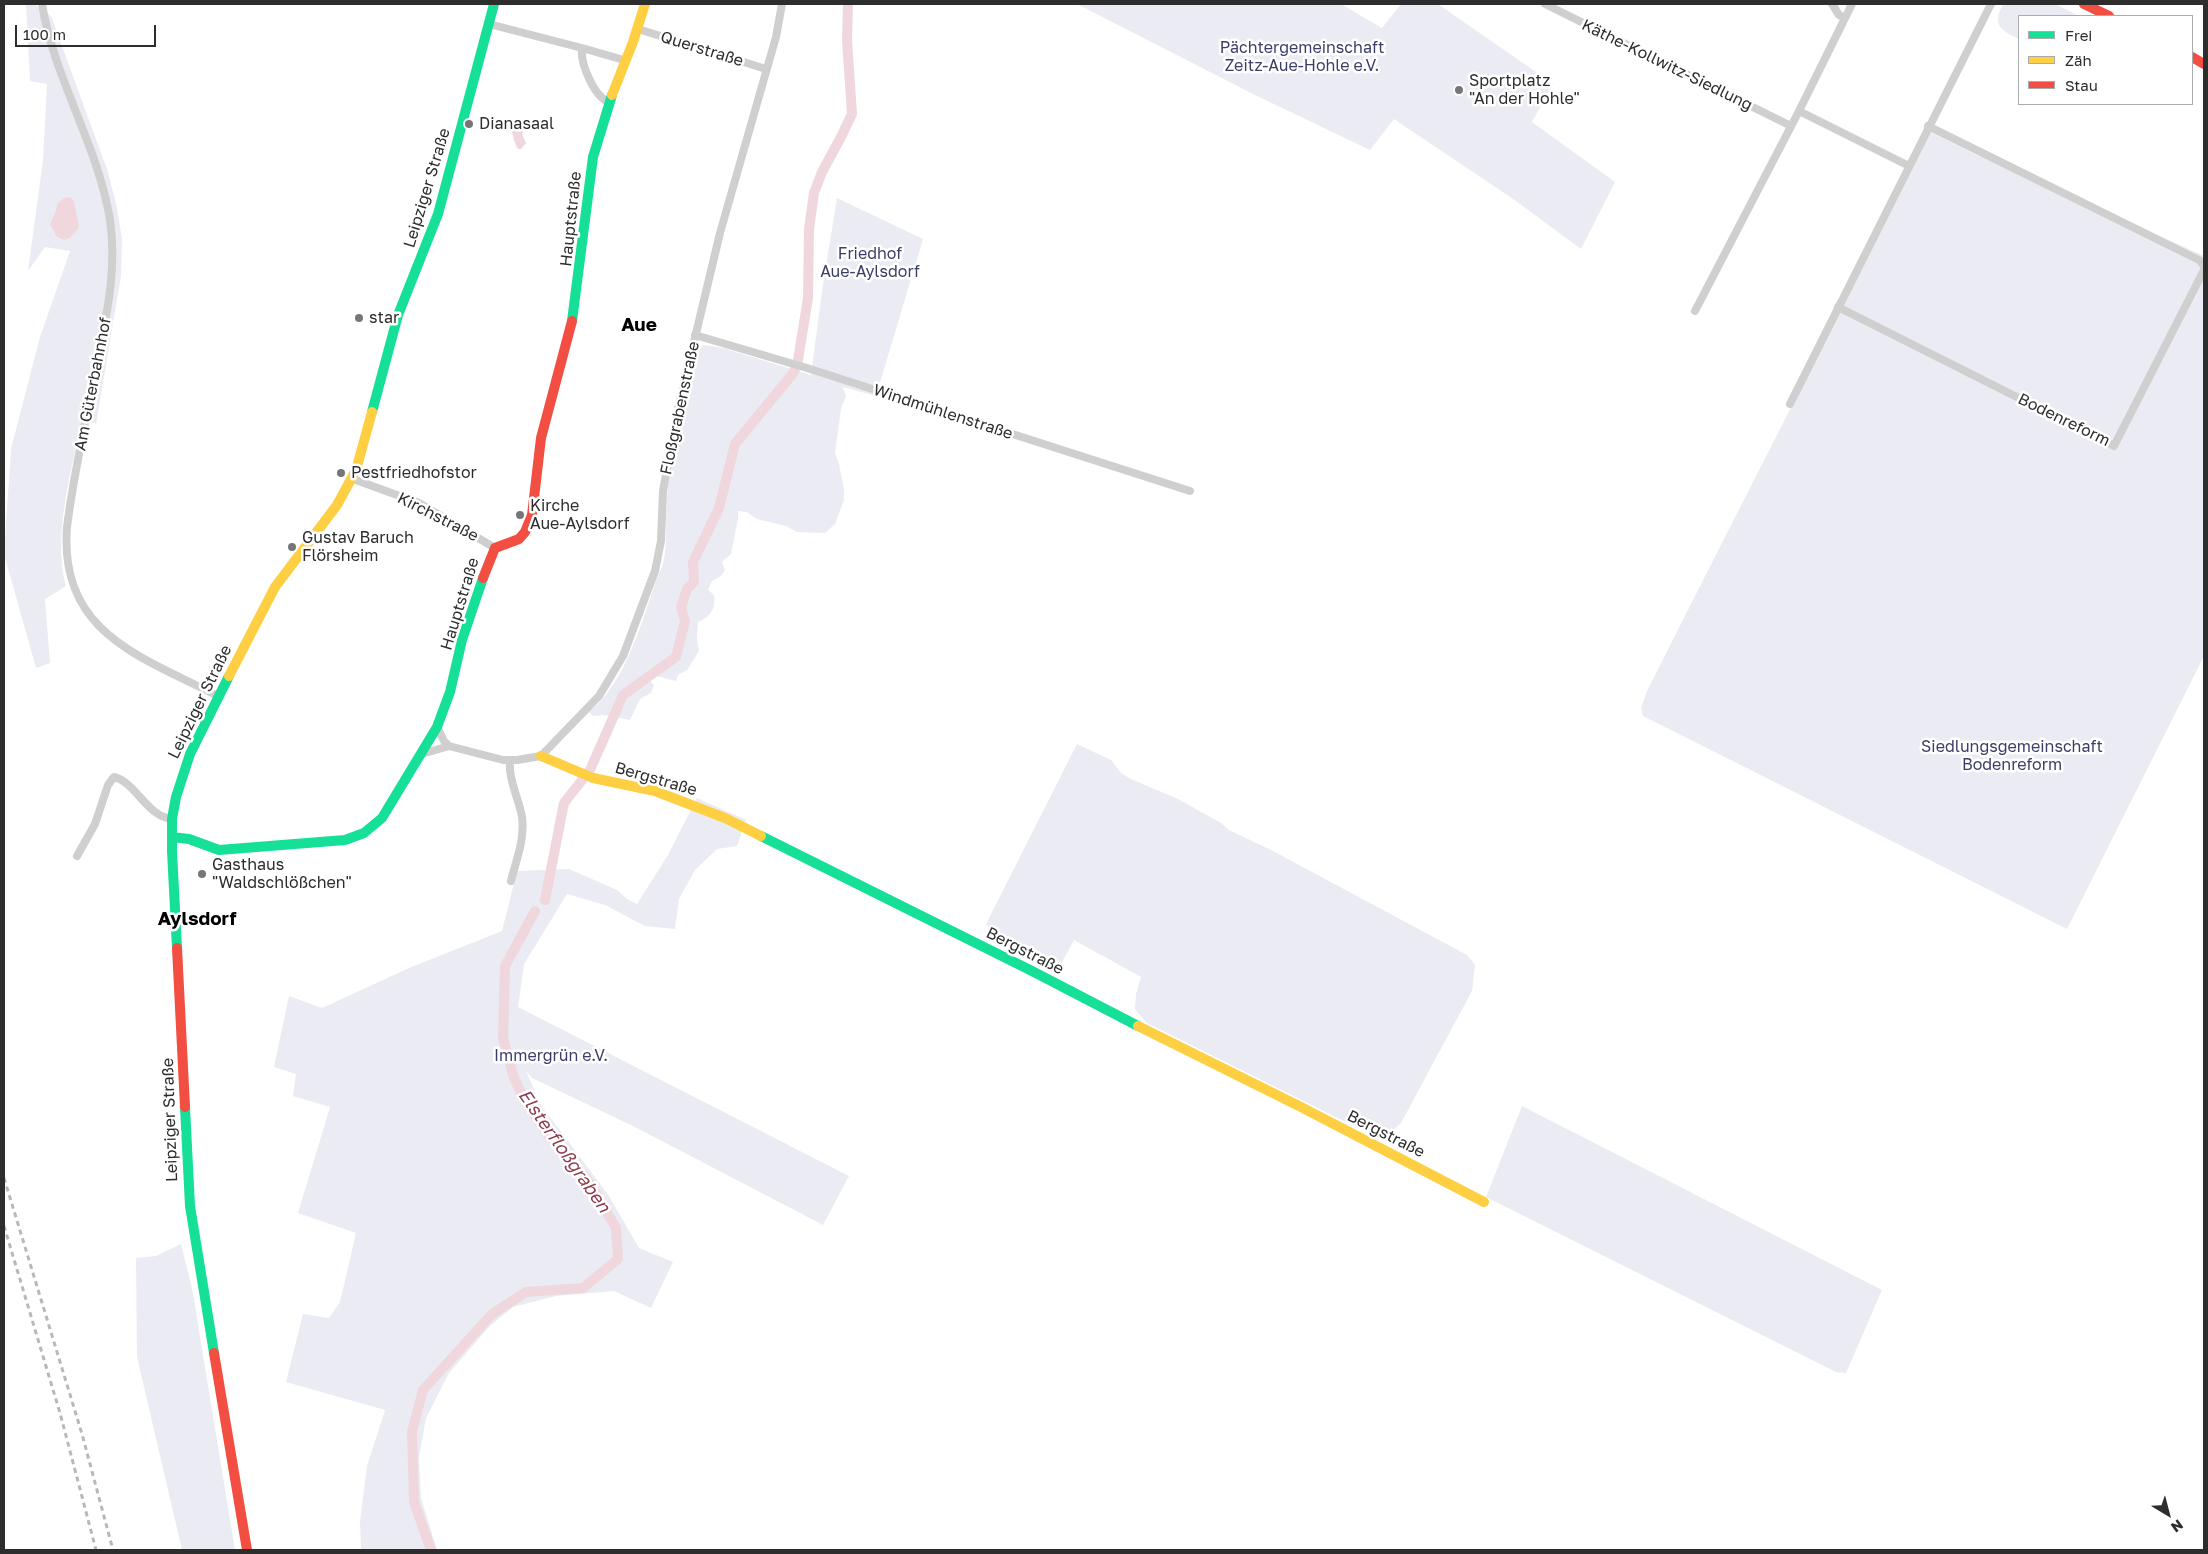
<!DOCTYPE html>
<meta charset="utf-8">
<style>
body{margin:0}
#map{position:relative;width:2208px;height:1554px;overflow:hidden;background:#fff;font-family:"Golos Text",sans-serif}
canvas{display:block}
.frame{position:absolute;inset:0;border:5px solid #2d2d2d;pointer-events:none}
.legend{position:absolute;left:2018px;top:15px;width:175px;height:90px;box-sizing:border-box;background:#fff;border:1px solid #ababab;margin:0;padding:6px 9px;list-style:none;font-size:15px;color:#2d2d2d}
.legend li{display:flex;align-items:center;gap:10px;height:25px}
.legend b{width:25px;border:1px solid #ababab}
.north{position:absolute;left:2143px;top:1489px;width:50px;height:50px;-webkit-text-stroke:4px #fff;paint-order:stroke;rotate:143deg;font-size:14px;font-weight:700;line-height:20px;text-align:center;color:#2d2d2d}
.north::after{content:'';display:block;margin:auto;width:18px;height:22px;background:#2d2d2d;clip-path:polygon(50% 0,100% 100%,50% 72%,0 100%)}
.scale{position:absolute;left:15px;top:25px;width:141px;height:22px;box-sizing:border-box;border:2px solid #2d2d2d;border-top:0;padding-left:6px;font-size:15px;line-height:18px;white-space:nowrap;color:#2d2d2d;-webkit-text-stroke:4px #fff;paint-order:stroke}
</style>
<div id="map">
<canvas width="2208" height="1554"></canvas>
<div class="frame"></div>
<ul class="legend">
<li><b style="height:6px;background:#16e098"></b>Frei</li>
<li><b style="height:6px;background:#ffcf43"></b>Zäh</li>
<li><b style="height:6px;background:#f24e42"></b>Stau</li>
</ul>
<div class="north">N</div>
<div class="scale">100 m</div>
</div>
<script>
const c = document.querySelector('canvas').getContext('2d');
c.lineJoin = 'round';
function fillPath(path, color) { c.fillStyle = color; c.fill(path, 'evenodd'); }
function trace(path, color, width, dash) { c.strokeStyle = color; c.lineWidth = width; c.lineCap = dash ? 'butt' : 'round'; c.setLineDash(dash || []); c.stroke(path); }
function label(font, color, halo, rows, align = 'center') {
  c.font = font + ' "Golos Text",sans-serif'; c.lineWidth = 5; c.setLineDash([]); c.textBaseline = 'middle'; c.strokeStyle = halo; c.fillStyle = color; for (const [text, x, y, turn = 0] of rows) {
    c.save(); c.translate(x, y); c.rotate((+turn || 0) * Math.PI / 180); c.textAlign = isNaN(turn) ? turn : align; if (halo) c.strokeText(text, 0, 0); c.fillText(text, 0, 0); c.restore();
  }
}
fillPath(new Path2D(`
 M26 4H34L51 16 108 172 117 208 122 239 121 276 96 424 82 418C72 470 52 535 66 586L45 599 50 663 36 668 4 554 11 449 40 337 70 251 45 247 28 271 43 160 47 84 30 81Z
 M1077 4H1341L1382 28 1401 4H1438L1553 84 1532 122 1615 182 1581 249 1513 199 1394 119 1370 150 1253 94Z
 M2003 4H2055L2079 16H2019V39C2000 30 1992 25 2003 4Z
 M1931 132 1981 157 1985 150 2131 223 2204 256V656L2067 929 1643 716 1641 708 1647 691C1741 504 1837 319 1931 132Z
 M837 198 923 239 876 396 843 387 846 396 841 409 835 453 839 464 844 489V500L835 524 825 533 797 532 786 526 757 519 747 512 738 511V519L731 554 722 562 725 570 720 577 712 581 708 590 714 595C716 608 711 617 698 622L697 639 699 651 687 670 678 675 676 681 652 675 650 681 654 685 651 693 640 699 630 720 603 715 593 716 589 712C626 683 643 618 658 575 667 562 666 539 666 523 667 462 679 413 693 354L704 345 723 348 811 375 822 291Z
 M1077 744 1111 760 1121 773 1131 779 1178 799 1221 823 1229 830 1271 850 1467 955 1475 965 1472 991 1401 1123 1388 1136 1376 1137 1147 1023 1135 1009 1136 994 1141 977 1074 940 1060 966C1035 971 1000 943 986 924Z
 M697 798 746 820 737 846 717 849 695 870 679 899 675 929 645 926 605 905 567 894 524 964 518 1007 849 1176 823 1225 635 1127 532 1078 526 1071 541 1105 609 1196 639 1248 673 1262 651 1308 614 1291 556 1296 513 1307 490 1326 449 1373 426 1418 419 1457 421 1498 437 1550H361L360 1521 367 1466 385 1410 286 1382 303 1314 329 1318 340 1302 356 1233 298 1213 330 1107 293 1096 296 1074 274 1067 289 996 322 1008 409 968 502 931 517 871 569 869 617 890 627 899 637 904 668 855Z
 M1522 1106 1882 1290 1846 1373 1836 1372 1486 1197Z
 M181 1244 192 1288 235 1550H182L137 1357 136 1258 156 1256Z`), '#ebecf3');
fillPath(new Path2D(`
 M516 124 520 125 524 129 522 134 526 143 521 149H518C514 143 514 137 511 130Z
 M70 197 74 201 79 227 70 238 64 240 57 237 50 224 56 211 57 204 64 198Z`), '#f0d7dd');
trace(new Path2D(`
 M545 900 564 803 590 770 623 695 676 657 685 621 681 607 687 589 694 582 693 562 719 508 735 444 794 372 798 360 808 298 809 229 814 193 822 172 841 137 852 114 847 40 848 4
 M431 1550 414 1502 412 1432 423 1390 492 1314 526 1292 583 1288 618 1259 616 1228 590 1183 548 1135 525 1101 514 1078 503 1038 505 966 535 911`), '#f0d7dd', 10);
trace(new Path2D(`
 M42 4C54 79 98 145 110 220 117 268 107 313 98 359 87 415 74 471 67 527 59 633 140 656 218 696
 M1545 4 1791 126
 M1832 4 1839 15 1845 18
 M1852 4 1799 111 1909 166
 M489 24 582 48C580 63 594 97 609 102
 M638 29 766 69
 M582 48 624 60
 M1928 126 2199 260 2204 266
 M1838 307 2114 446 2204 270
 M1695 311 1799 111
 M695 335 807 368 1190 491
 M1790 404 1991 4
 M353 479 419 503 495 548
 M437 727 444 741 449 746
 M422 754 449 746 503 760H517L541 756 599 696 623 656 655 571 661 541 663 491 677 413 720 233 776 37 782 4
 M510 760C508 779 519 799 522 817 525 840 516 860 511 881
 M77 856 95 824 108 785 114 777C136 782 146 816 172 819`), '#cfcfcf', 8);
trace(new Path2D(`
 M572 321 593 157 612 95
 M372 412 398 315 438 214 494 4
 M761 836 1032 971 1138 1026
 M172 837 189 839 219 850 345 840 364 833 382 818 437 727 450 692 462 640 483 578
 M177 948 172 851V819L176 797 190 754 229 676
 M185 1107 190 1206 214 1353`), '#16e098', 10);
trace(new Path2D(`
 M612 95 633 42 645 4
 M229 676 275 587 337 505 356 470 372 412
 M541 756 593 778 655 791 725 818 761 836
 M1138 1026 1301 1107 1484 1202`), '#ffcf43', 10);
trace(new Path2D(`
 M2084 4 2109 16
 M2192 57 2204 64
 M483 578 495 548 519 539 525 532 532 515 541 438 572 321
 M177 948 185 1107
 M214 1353 247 1550`), '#f24e42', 10);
trace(new Path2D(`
 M4 1178 82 1434 113 1550
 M4 1226 60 1413 96 1550`), '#b8b8b8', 3, [5, 4]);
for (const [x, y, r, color] of [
 [1459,90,5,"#767676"],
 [469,124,5,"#767676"],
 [359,318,5,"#767676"],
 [341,473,5,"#767676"],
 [520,515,5,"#767676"],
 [292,547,5,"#767676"],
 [202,874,5,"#767676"]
]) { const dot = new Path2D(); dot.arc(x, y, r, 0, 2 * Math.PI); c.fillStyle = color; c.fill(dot); trace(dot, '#fff', 2); }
label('16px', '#3b3e68', '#fff', [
 ["Pächtergemeinschaft",1302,48],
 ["Zeitz-Aue-Hohle e.V.",1302,66],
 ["Friedhof",870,254],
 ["Aue-Aylsdorf",870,272],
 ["Siedlungsgemeinschaft",2012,747],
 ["Bodenreform",2012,765],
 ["Immergrün e.V.",551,1056]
]);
label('16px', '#2d2d2d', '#fff', [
 ["Querstraße",702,49,17],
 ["Käthe-Kollwitz-Siedlung",1667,65,26],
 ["Leipziger Straße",427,188,-73],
 ["Hauptstraße",571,219,-84],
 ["Am Güterbahnhof",93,384,-79],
 ["Floßgrabenstraße",680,408,-78],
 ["Windmühlenstraße",943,412,18],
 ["Bodenreform",2064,420,26],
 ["Kirchstraße",438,517,27],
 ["Hauptstraße",460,604,-73],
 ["Leipziger Straße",200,702,-64],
 ["Bergstraße",656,779,16],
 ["Bergstraße",1025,951,27],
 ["Leipziger Straße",170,1120,-92],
 ["Bergstraße",1386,1134,27]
]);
label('16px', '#2d2d2d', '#fff', [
 ["Sportplatz",1469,81],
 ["\"An der Hohle\"",1469,99],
 ["Dianasaal",479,124],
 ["star",369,318],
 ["Pestfriedhofstor",351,473],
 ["Kirche",530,506],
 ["Aue-Aylsdorf",530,524],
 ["Gustav Baruch",302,538],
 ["Flörsheim",302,556],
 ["Gasthaus",212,865],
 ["\"Waldschlößchen\"",212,883]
], 'left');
label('italic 18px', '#8d3c4e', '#fff', [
 ["Elsterfloßgraben",564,1151,55]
]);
label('bold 19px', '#000', '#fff', [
 ["Aue",639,325],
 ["Aylsdorf",197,919]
]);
</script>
